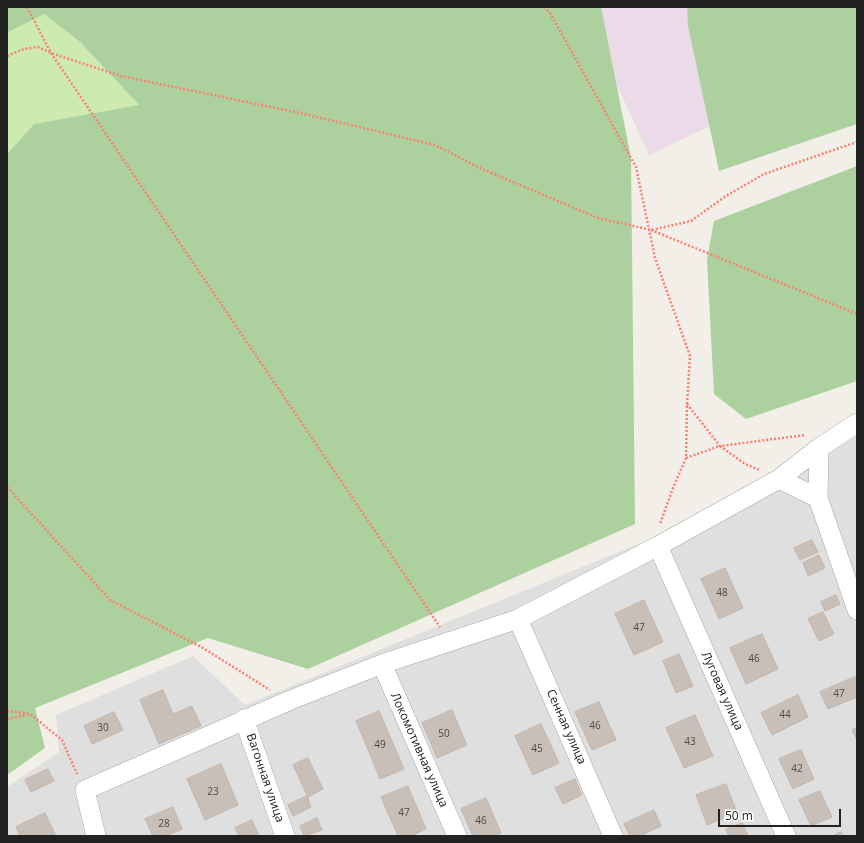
<!DOCTYPE html>
<meta charset="utf-8">
<style>
body{margin:0}
#map{position:relative;width:864px;height:843px;overflow:hidden;background:#f2efe9;font-family:"Open Sans",sans-serif}
canvas{display:block}
.frame{position:absolute;inset:0;border:8px solid #222;pointer-events:none}
.scale{position:absolute;left:718px;top:809px;width:123px;height:18px;box-sizing:border-box;border:2px solid #222;border-top:0;padding-left:5px;font-size:12px;line-height:14px;white-space:nowrap;color:#222;-webkit-text-stroke:3px #fff;paint-order:stroke}
</style>
<div id="map">
<canvas width="864" height="843"></canvas>
<div class="frame"></div>
<div class="scale">50 m</div>
</div>
<script>
const c = document.querySelector('canvas').getContext('2d');
c.lineJoin = 'round';
function fillPath(path, color) { c.fillStyle = color; c.fill(path, 'evenodd'); }
function trace(path, color, width, dash) { c.strokeStyle = color; c.lineWidth = width; c.lineCap = dash ? 'butt' : 'round'; c.setLineDash(dash || []); c.stroke(path); }
function label(font, color, halo, rows, align = 'center') {
  c.font = font + ' "Open Sans",sans-serif'; c.lineWidth = 4; c.setLineDash([]); c.textBaseline = 'middle'; c.strokeStyle = halo; c.fillStyle = color; for (const [text, x, y, turn = 0] of rows) {
    c.save(); c.translate(x, y); c.rotate((+turn || 0) * Math.PI / 180); c.textAlign = isNaN(turn) ? turn : align; if (halo) c.strokeText(text, 0, 0); c.fillText(text, 0, 0); c.restore();
  }
}
fillPath(new Path2D(`
 M857 436V836H7V787L59 752 56 715 193 656 245 705 753 497Z`), '#e0dfdf');
fillPath(new Path2D(`
 M581 7H857V57L649 155Z`), '#ebdbe8');
fillPath(new Path2D(`
 M44 14 80 42 140 106 34 124 7 154V33Z`), '#cdebb0');
fillPath(new Path2D(`
 M7 7H601L631 158 635 524 308 669 208 638 35 708 45 748 7 775V154L34 124 139 105 80 42 44 14 7 33Z
 M687 7H857V124L719 171 688 26Z
 M857 166V381L746 419 714 394 707 260 714 221Z`), '#add19e');
const building = new Path2D(`
 M812 540 818 552 800 560 794 548Z
 M819 555 825 568 808 576 803 563Z
 M725 568 743 608 719 619 701 579Z
 M836 595 840 604 825 611 821 602Z
 M644 600 663 642 634 655 615 614Z
 M823 612 834 634 819 641 808 619Z
 M762 634 778 669 746 684 730 648Z
 M679 654 693 686 676 693 663 661Z
 M857 676V697L828 709 820 692Z
 M163 690 173 714 192 706 201 726 159 744 140 700Z
 M798 695 808 717 772 735 761 713Z
 M599 702 616 740 592 750 575 712Z
 M452 710 467 745 437 758 422 723Z
 M379 711 404 769 380 779 356 721Z
 M114 712 123 730 92 744 84 726Z
 M695 715 713 756 684 768 666 728Z
 M541 724 559 763 533 775 515 736Z
 M857 728V740L852 730Z
 M801 750 814 779 793 789 779 759Z
 M308 758 323 789 308 797 293 765Z
 M221 764 238 805 205 820 187 779Z
 M48 769 54 781 31 792 25 780Z
 M575 779 582 795 563 804 555 788Z
 M726 784 737 813 707 825 696 795Z
 M408 786 426 829 411 836H398L381 797Z
 M820 791 832 817 811 826 799 800Z
 M307 796 311 807 293 816 288 805Z
 M486 798 501 833 495 836H473L461 809Z
 M173 807 182 829 166 836H153L145 819Z
 M654 810 661 826 640 836H630L624 824Z
 M45 813 56 836H20L16 827Z
 M317 818 322 830 304 836 300 826Z
 M252 820 259 836H239L235 828Z
 M742 823 748 836H729L726 830Z
 M841 832 843 836H833Z`);
fillPath(building, '#c7bfb8');
trace(building, '#c4b6ab', 1);
const minor = new Path2D(`
 M819 448 818 498 857 610
 M779 479 818 498
 M658 546 786 836
 M518 619 613 836
 M382 664 457 836
 M244 719 285 836
 M96 836 85 790 288 701 382 664 518 619 658 546 779 479 819 448 857 423`);
trace(minor, '#a9a9a9', 20);
trace(new Path2D(`
 M27 7 51 53 440 627
 M544 7 550 13 636 167 655 258 690 356 687 404 686 458 673 488 660 524
 M7 56 24 49 38 47 51 53 121 76 300 113 435 145 480 168 598 218 651 230 691 221 726 196 764 174 857 142
 M651 230 857 314
 M687 404 720 446 806 435
 M686 458 720 446 745 464 760 470
 M7 487 110 600 203 648 270 690
 M7 711 30 714 62 740 77 774
 M7 719 28 715`), '#fa8072', 2.5, [2, 2]);
trace(minor, '#fff', 19);
label('10px', '#4b4948', null, [
 ["48",722,593],
 ["47",639,628],
 ["46",754,659],
 ["47",839,694],
 ["44",785,715],
 ["46",595,726],
 ["30",103,728],
 ["50",444,734],
 ["43",690,742],
 ["49",380,745],
 ["45",537,749],
 ["42",797,769],
 ["23",213,792],
 ["47",404,813],
 ["46",481,821],
 ["28",164,824]
]);
label('12px', '#222', '#fff', [
 ["Луговая улица",722,691,66],
 ["Сенная улица",566,727,66],
 ["Локомотивная улица",419,750,66],
 ["Вагонная улица",265,778,71]
]);
</script>
